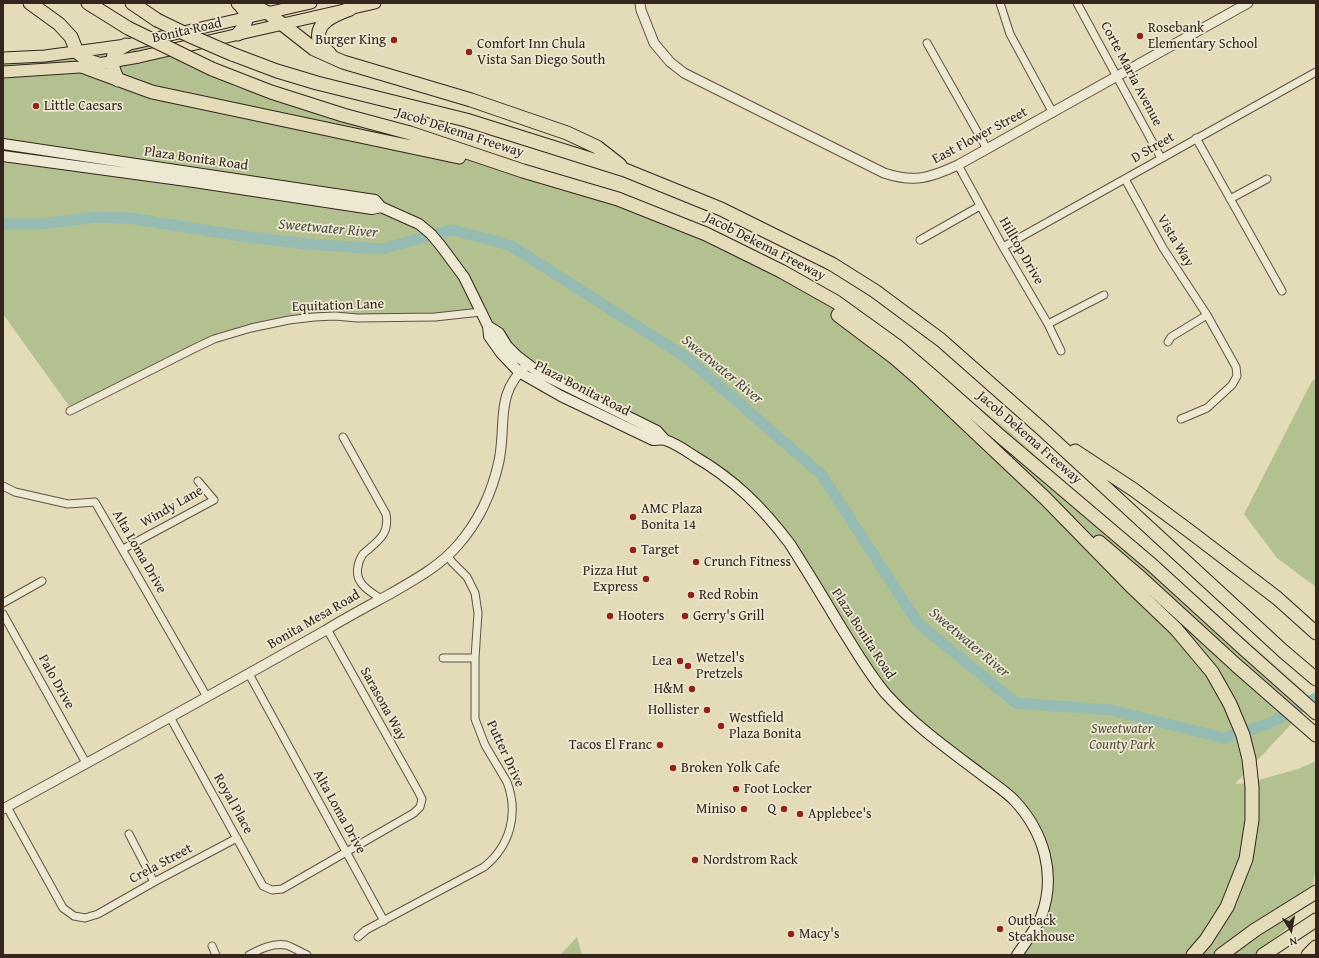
<!DOCTYPE html>
<style>
body{margin:0}
#map{position:relative;width:1319px;height:958px;overflow:hidden;background:#e4dbb8;font-family:"Gentium Book Plus",serif}
canvas{display:block}
.frame{position:absolute;inset:0;border:4px solid #34251e;pointer-events:none}
.north{position:absolute;left:1271px;top:910px;width:40px;height:40px;-webkit-text-stroke:3px #ede8d1;paint-order:stroke;rotate:169deg;font-size:11px;font-weight:700;line-height:16px;text-align:center;color:#34251e}
.north::after{content:'';display:block;margin:auto;width:14px;height:18px;background:#34251e;clip-path:polygon(50% 0,100% 100%,50% 72%,0 100%)}
</style>
<div id="map">
<canvas width="1319" height="958"></canvas>
<div class="frame"></div>
<div class="north">N</div>
</div>
<script>
const c = document.querySelector('canvas').getContext('2d');
c.lineJoin = 'round';
function fillPath(path, color) { c.fillStyle = color; c.fill(path, 'evenodd'); }
function trace(path, color, width, dash) { c.strokeStyle = color; c.lineWidth = width; c.lineCap = dash ? 'butt' : 'round'; c.setLineDash(dash || []); c.stroke(path); }
function label(font, color, halo, rows, align = 'center') {
  c.font = font + ' "Gentium Book Plus",serif'; c.lineWidth = 3.5; c.setLineDash([]); c.textBaseline = 'middle'; c.strokeStyle = halo; c.fillStyle = color; for (const [text, x, y, turn = 0] of rows) {
    c.save(); c.translate(x, y); c.rotate((+turn || 0) * Math.PI / 180); c.textAlign = isNaN(turn) ? turn : align; if (halo) c.strokeText(text, 0, 0); c.fillText(text, 0, 0); c.restore();
  }
}
fillPath(new Path2D(`
 M148 45 171 56 212 69 234 86 341 120 409 137 706 234 902 345 1010 432 1089 504 1199 598 1314 700 1235 784 1248 783 1298 769 1316 761V867L1312 888 1287 928 1254 955H1017L1035 928 1047 869 1024 812 893 701 793 549 717 470 545 384 521 369 479 309 435 317 336 316 249 327 69 406 3 314V64L57 59Z
 M1316 378V587L1277 558 1244 514 1312 381Z
 M577 937 582 955H560Z`), '#b3c090');
trace(new Path2D(`
 M3 224H42L97 217 129 218 249 237 308 244 381 249 452 230 510 245 687 358 821 474 918 623 1016 703 1111 710 1224 738 1268 724 1316 698`), '#95bbb3', 11);
const minor = new Path2D(`
 M1000 3 1010 34 1053 113
 M1077 3 1161 158
 M927 43 987 149
 M1196 138 1282 291
 M958 165 1003 247 1048 324 1061 351
 M1125 179 1163 248 1207 315 1236 367 1237 376 1232 385 1207 408 1181 419
 M1230 199 1267 179
 M920 240 980 206
 M1003 247 1316 72
 M1048 324 1104 295
 M1168 342 1171 337 1207 315
 M70 411 193 349 214 339 251 328 289 320 314 317 335 316 357 318 435 317 481 312
 M343 437 386 514C389 531 382 538 370 548 368 550 365 552 363 554 358 561 355 574 360 581 364 589 374 594 381 599
 M3 486 15 492 68 504 95 502 207 697
 M123 549 214 500 198 481
 M3 603 42 581
 M3 614 86 763
 M443 658H475
 M249 674 384 921
 M170 717 263 886 272 890 282 889 414 813 420 807 422 799 418 791 327 629
 M7 807 63 908 74 916 85 918 98 914 154 882 237 838
 M129 834 154 882
 M358 937 366 930 484 867C510 846 519 814 507 782L485 745 475 719V658L478 613 475 593 467 577 452 562 448 556
 M212 946 216 955
 M249 955C260 949 272 943 286 945 293 947 300 952 307 955`);
const tertiary = new Path2D(`
 M640 3 641 10 654 43 670 62 684 73 884 173C914 183 930 178 958 165L1248 3
 M3 809C111 750 219 691 326 630 347 617 368 606 390 594 414 580 439 567 458 545 479 521 492 493 499 461 507 422 494 394 528 364`);
const secondary = new Path2D(`
 M3 144 375 200 381 207 419 224 431 234 441 246 464 277 488 326 489 336 501 353 519 372 561 396 653 440C657 440 661 439 665 440 675 443 685 450 694 456 735 480 762 507 790 544 807 571 823 597 839 624 854 648 868 673 886 694 914 725 948 749 981 774 991 782 1004 790 1014 800 1044 832 1057 875 1041 917 1036 928 1024 945 1017 955
 M3 156 194 182 372 209 381 207
 M488 326 499 333 507 346 517 356 538 372 657 431 664 439`);
const primary = new Path2D(`
 M3 58 45 56 126 45 311 3
 M3 72 80 67 139 57 375 3`);
const motorway = new Path2D(`
 M30 3 59 24 71 37 77 52 89 61 98 64
 M88 3 128 28
 M132 3 157 20
 M243 3 260 9 268 13 314 49 343 62 471 100 567 133 597 147 620 165
 M238 34C248 23 250 14 238 3
 M232 54 277 71 317 83 466 120 625 170 721 209 832 264 875 291 941 340 1043 430 1283 651 1316 679
 M330 54C326 50 320 45 319 39 315 21 338 14 350 9
 M84 67 152 92 459 157
 M212 69 271 92 343 115 410 133 523 171 618 199 706 234 781 271 836 302 897 346 931 375 1000 436 1152 565 1244 649 1316 713
 M118 80C112 68 111 64 115 51L126 45
 M838 315 895 358 918 378 1045 498 1130 585 1176 629 1212 672 1230 704 1243 735 1249 759 1252 787V820L1246 859 1227 907 1206 940 1193 955
 M1075 451 1134 490 1192 533 1277 598 1316 633
 M1099 542 1141 578 1236 665 1316 735
 M1221 955 1255 930 1316 892
 M1263 955 1316 920
 M1308 955 1316 947`);
trace(minor, '#605244', 9);
trace(tertiary, '#605244', 11);
trace(secondary, '#34251e', 12);
trace(primary, '#34251e', 13);
trace(motorway, '#34251e', 15);
trace(minor, '#ede8d1', 7);
trace(tertiary, '#ede8d1', 9);
trace(secondary, '#ede8d1', 10);
trace(primary, '#e4dbb8', 11);
trace(motorway, '#e4dbb8', 13);
const motorwayBridge = new Path2D(`
 M157 20 188 35 232 54
 M128 28 212 69`);
trace(motorwayBridge, '#34251e', 15, []);
trace(motorwayBridge, '#e4dbb8', 13);
for (const [x, y, r, color] of [
 [1140,36,4,"#8f2418"],
 [394,40,4,"#8f2418"],
 [469,52,4,"#8f2418"],
 [36,106,4,"#8f2418"],
 [633,517,4,"#8f2418"],
 [633,550,4,"#8f2418"],
 [696,562,4,"#8f2418"],
 [646,579,4,"#8f2418"],
 [691,595,4,"#8f2418"],
 [610,616,4,"#8f2418"],
 [685,616,4,"#8f2418"],
 [680,661,4,"#8f2418"],
 [688,666,4,"#8f2418"],
 [692,689,4,"#8f2418"],
 [707,710,4,"#8f2418"],
 [721,726,4,"#8f2418"],
 [660,745,4,"#8f2418"],
 [673,768,4,"#8f2418"],
 [736,789,4,"#8f2418"],
 [744,809,4,"#8f2418"],
 [784,809,4,"#8f2418"],
 [800,814,4,"#8f2418"],
 [695,860,4,"#8f2418"],
 [1000,929,4,"#8f2418"],
 [791,934,4,"#8f2418"]
]) { const dot = new Path2D(); dot.arc(x, y, r, 0, 2 * Math.PI); c.fillStyle = color; c.fill(dot); trace(dot, '#ede8d1', 1.5); }
label('14px', '#34251e', '#ede8d1', [
 ["Rosebank",1148,28],
 ["Elementary School",1148,44],
 ["Burger King",386,40,"right"],
 ["Comfort Inn Chula",477,44],
 ["Vista San Diego South",477,60],
 ["Little Caesars",44,106],
 ["AMC Plaza",641,509],
 ["Bonita 14",641,525],
 ["Target",641,550],
 ["Crunch Fitness",704,562],
 ["Pizza Hut",638,571,"right"],
 ["Express",638,587,"right"],
 ["Red Robin",699,595],
 ["Hooters",618,616],
 ["Gerry's Grill",693,616],
 ["Wetzel's",696,658],
 ["Pretzels",696,674],
 ["Lea",672,661,"right"],
 ["H&M",684,689,"right"],
 ["Hollister",699,710,"right"],
 ["Westfield",729,718],
 ["Plaza Bonita",729,734],
 ["Tacos El Franc",652,745,"right"],
 ["Broken Yolk Cafe",681,768],
 ["Foot Locker",744,789],
 ["Miniso",736,809,"right"],
 ["Q",776,809,"right"],
 ["Applebee's",808,814],
 ["Nordstrom Rack",703,860],
 ["Outback",1008,921],
 ["Steakhouse",1008,937],
 ["Macy's",799,934]
], 'left');
label('14px', '#34251e', '#ede8d1', [
 ["Bonita Road",187,31,-13],
 ["Corte Maria Avenue",1131,74,62],
 ["Jacob Dekema Freeway",460,133,18],
 ["East Flower Street",980,136,-28],
 ["D Street",1153,148,-30],
 ["Plaza Bonita Road",196,159,8],
 ["Vista Way",1175,241,59],
 ["Jacob Dekema Freeway",765,247,27],
 ["Hilltop Drive",1021,251,60],
 ["Equitation Lane",338,306,-2],
 ["Plaza Bonita Road",582,389,27],
 ["Jacob Dekema Freeway",1029,438,41],
 ["Windy Lane",172,507,-30],
 ["Alta Loma Drive",139,552,60],
 ["Bonita Mesa Road",314,620,-30],
 ["Plaza Bonita Road",863,634,57],
 ["Palo Drive",56,682,61],
 ["Sarasona Way",383,704,61],
 ["Putter Drive",505,754,65],
 ["Royal Place",233,804,61],
 ["Alta Loma Drive",339,812,61],
 ["Crela Street",161,864,-28]
]);
label('italic 14px', '#544c3a', '#ede8d1', [
 ["Sweetwater",1122,729],
 ["County Park",1122,745]
]);
label('italic 15px', '#4c4a43', '#ede8d1', [
 ["Sweetwater River",328,229,5],
 ["Sweetwater River",722,370,39],
 ["Sweetwater River",969,643,40]
]);
</script>
